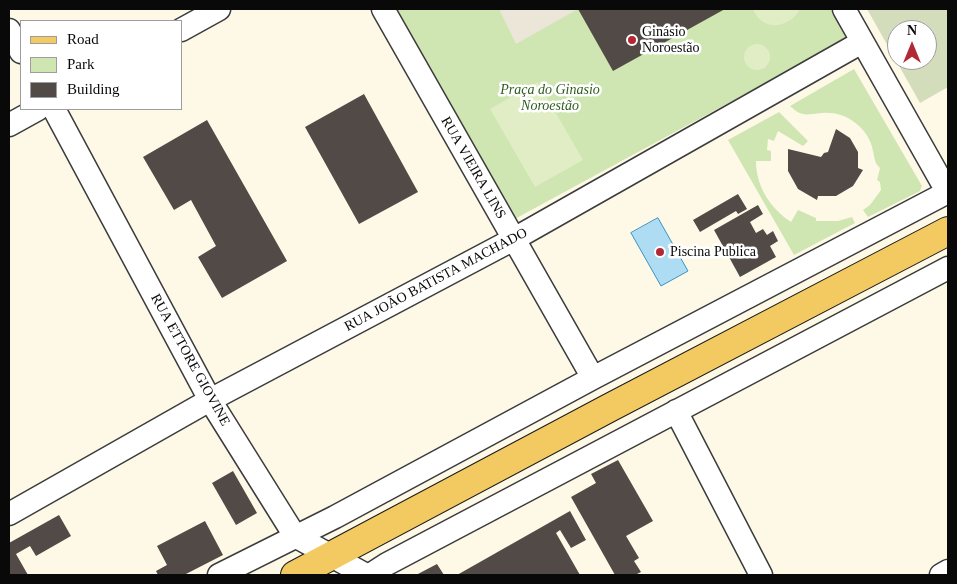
<!DOCTYPE html>
<meta charset="utf-8">
<style>
body{margin:0}
#map{position:relative;width:957px;height:584px;overflow:hidden;background:#fef9e7;font-family:Georgia,serif}
canvas{display:block}
.frame{position:absolute;inset:0;border:10px solid #090909;pointer-events:none}
.legend{position:absolute;left:20px;top:20px;width:162px;height:90px;box-sizing:border-box;background:#fff;border:1px solid #9d9d9d;margin:0;padding:6px 9px;list-style:none;font-size:15px;color:#090909}
.legend li{display:flex;align-items:center;gap:10px;height:25px}
.legend b{width:25px;border:1px solid #9d9d9d}
.north{position:absolute;left:887px;top:20px;width:50px;height:50px;box-sizing:border-box;background:#fff;border:1px solid #9d9d9d;border-radius:50%;rotate:0deg;font-size:14px;font-weight:700;line-height:20px;text-align:center;color:#090909}
.north::after{content:'';display:block;margin:auto;width:18px;height:22px;background:#b22935;clip-path:polygon(50% 0,100% 100%,50% 72%,0 100%)}
</style>
<div id="map">
<canvas width="957" height="584"></canvas>
<div class="frame"></div>
<ul class="legend">
<li><b style="height:6px;background:#f3ca62"></b>Road</li>
<li><b style="height:14px;background:#cfe6b3"></b>Park</li>
<li><b style="height:14px;background:#514a46"></b>Building</li>
</ul>
<div class="north">N</div>
</div>
<script>
const c = document.querySelector('canvas').getContext('2d');
c.lineJoin = 'round';
function fillPath(path, color) { c.fillStyle = color; c.fill(path, 'evenodd'); }
function trace(path, color, width, dash) { c.strokeStyle = color; c.lineWidth = width; c.lineCap = dash ? 'butt' : 'round'; c.setLineDash(dash || []); c.stroke(path); }
function label(font, color, halo, rows, align = 'center') {
  c.font = font + ' Georgia,serif'; c.lineWidth = 5; c.setLineDash([]); c.textBaseline = 'middle'; c.strokeStyle = halo; c.fillStyle = color; for (const [text, x, y, turn = 0] of rows) {
    c.save(); c.translate(x, y); c.rotate((+turn || 0) * Math.PI / 180); c.textAlign = isNaN(turn) ? turn : align; if (halo) c.strokeText(text, 0, 0); c.fillText(text, 0, 0); c.restore();
  }
}
fillPath(new Path2D(`
 M396 9H831L848 38 513 220Z
 M854 69 922 186 920 191 868 217 863 210 870 205 881 190 880 182 877 180 880 168C874 163 875 158 873 151 871 139 864 129 854 122 845 115 833 112 822 113 806 114 803 118 790 106Z
 M779 112 808 141 803 146 778 131 774 141 768 139 767 150 771 151V161H756C756 186 770 208 791 222L798 210 816 218V221H838L852 217 855 223 794 255 728 140Z`), '#cfe6b3');
fillPath(new Path2D(`
 M867 9H948V87L920 103ZM897 30H927V60H897Z`), '#d3ddbb');
fillPath(new Path2D(`
 M753 9H800C789 29 762 32 753 9Z
 M744 57a13 13 0 1 1 26 0a13 13 0 1 1-26 0Z
 M538 82 583 160 535 187 490 109Z`), '#e1edc5');
fillPath(new Path2D(`
 M499 9H578L516 44Z`), '#ebe6d8');
const water = new Path2D(`
 M658 218 688 271 661 286 631 233Z`);
fillPath(water, '#aedcf3');
trace(water, '#3893c6', 1);
fillPath(new Path2D(`
 M578 9H725L613 71Z
 M364 94 418 192 359 224 305 127Z
 M207 120 287 261 222 298 198 257 216 246 191 200 174 210 143 157Z
 M836 129 850 138 858 152V168L863 170 853 186 836 196H818L817 200 798 189 788 171V149L821 157 824 153 828 152Z
 M738 194 747 209 738 214 736 211 700 232 693 220Z
 M758 205 763 214 750 222 756 233 763 229 767 235 773 231 778 241 770 246 776 257 740 277 714 230Z
 M618 460 653 521 626 536 639 558 634 561 641 572 635 575H615L571 497 596 483 591 474Z
 M233 471 257 513 236 525 212 483Z
 M570 511 586 540 571 548 560 530 556 533 580 575H457Z
 M59 515 71 536 36 556 30 546 16 554 28 575H9V543Z
 M205 521 223 555 184 575H158L156 571 167 565 157 546Z
 M437 564 444 575H416Z`), '#514a46');
const minor = new Path2D(`
 M383 9 593 378
 M844 9 948 193
 M9 30 21 52
 M181 30 219 9
 M54 109 210 400 295 536 366 575
 M9 125 38 109
 M676 411 761 575
 M9 514 210 400 514 239 862 42
 M219 575 335 517 593 378 948 192
 M370 575 387 564 948 268
 M941 575 948 571`);
const major = new Path2D(`
 M295 575 609 408 948 231`);
trace(minor, '#3c3c3c', 25);
trace(major, '#1a1a1a', 30);
trace(minor, '#fff', 22);
trace(major, '#f3ca62', 28);
for (const [x, y, r, color] of [
 [632,40,5,"#b22935"],
 [660,252,5,"#b22935"]
]) { const dot = new Path2D(); dot.arc(x, y, r, 0, 2 * Math.PI); c.fillStyle = color; c.fill(dot); trace(dot, '#fff', 2); }
label('14px', '#090909', '#fff', [
 ["Ginásio",642,32],
 ["Noroestão",642,48],
 ["Piscina Publica",670,252]
], 'left');
label('italic 14px', '#2e5d1e', '#fff', [
 ["Praça do Ginasio",550,90],
 ["Noroestão",550,106]
]);
label('14px', '#090909', '#fff', [
 ["RUA VIEIRA LINS",473,168,60],
 ["RUA JOÃO BATISTA MACHADO",436,280,-28],
 ["RUA ETTORE GIOVINE",190,360,61]
]);
</script>
